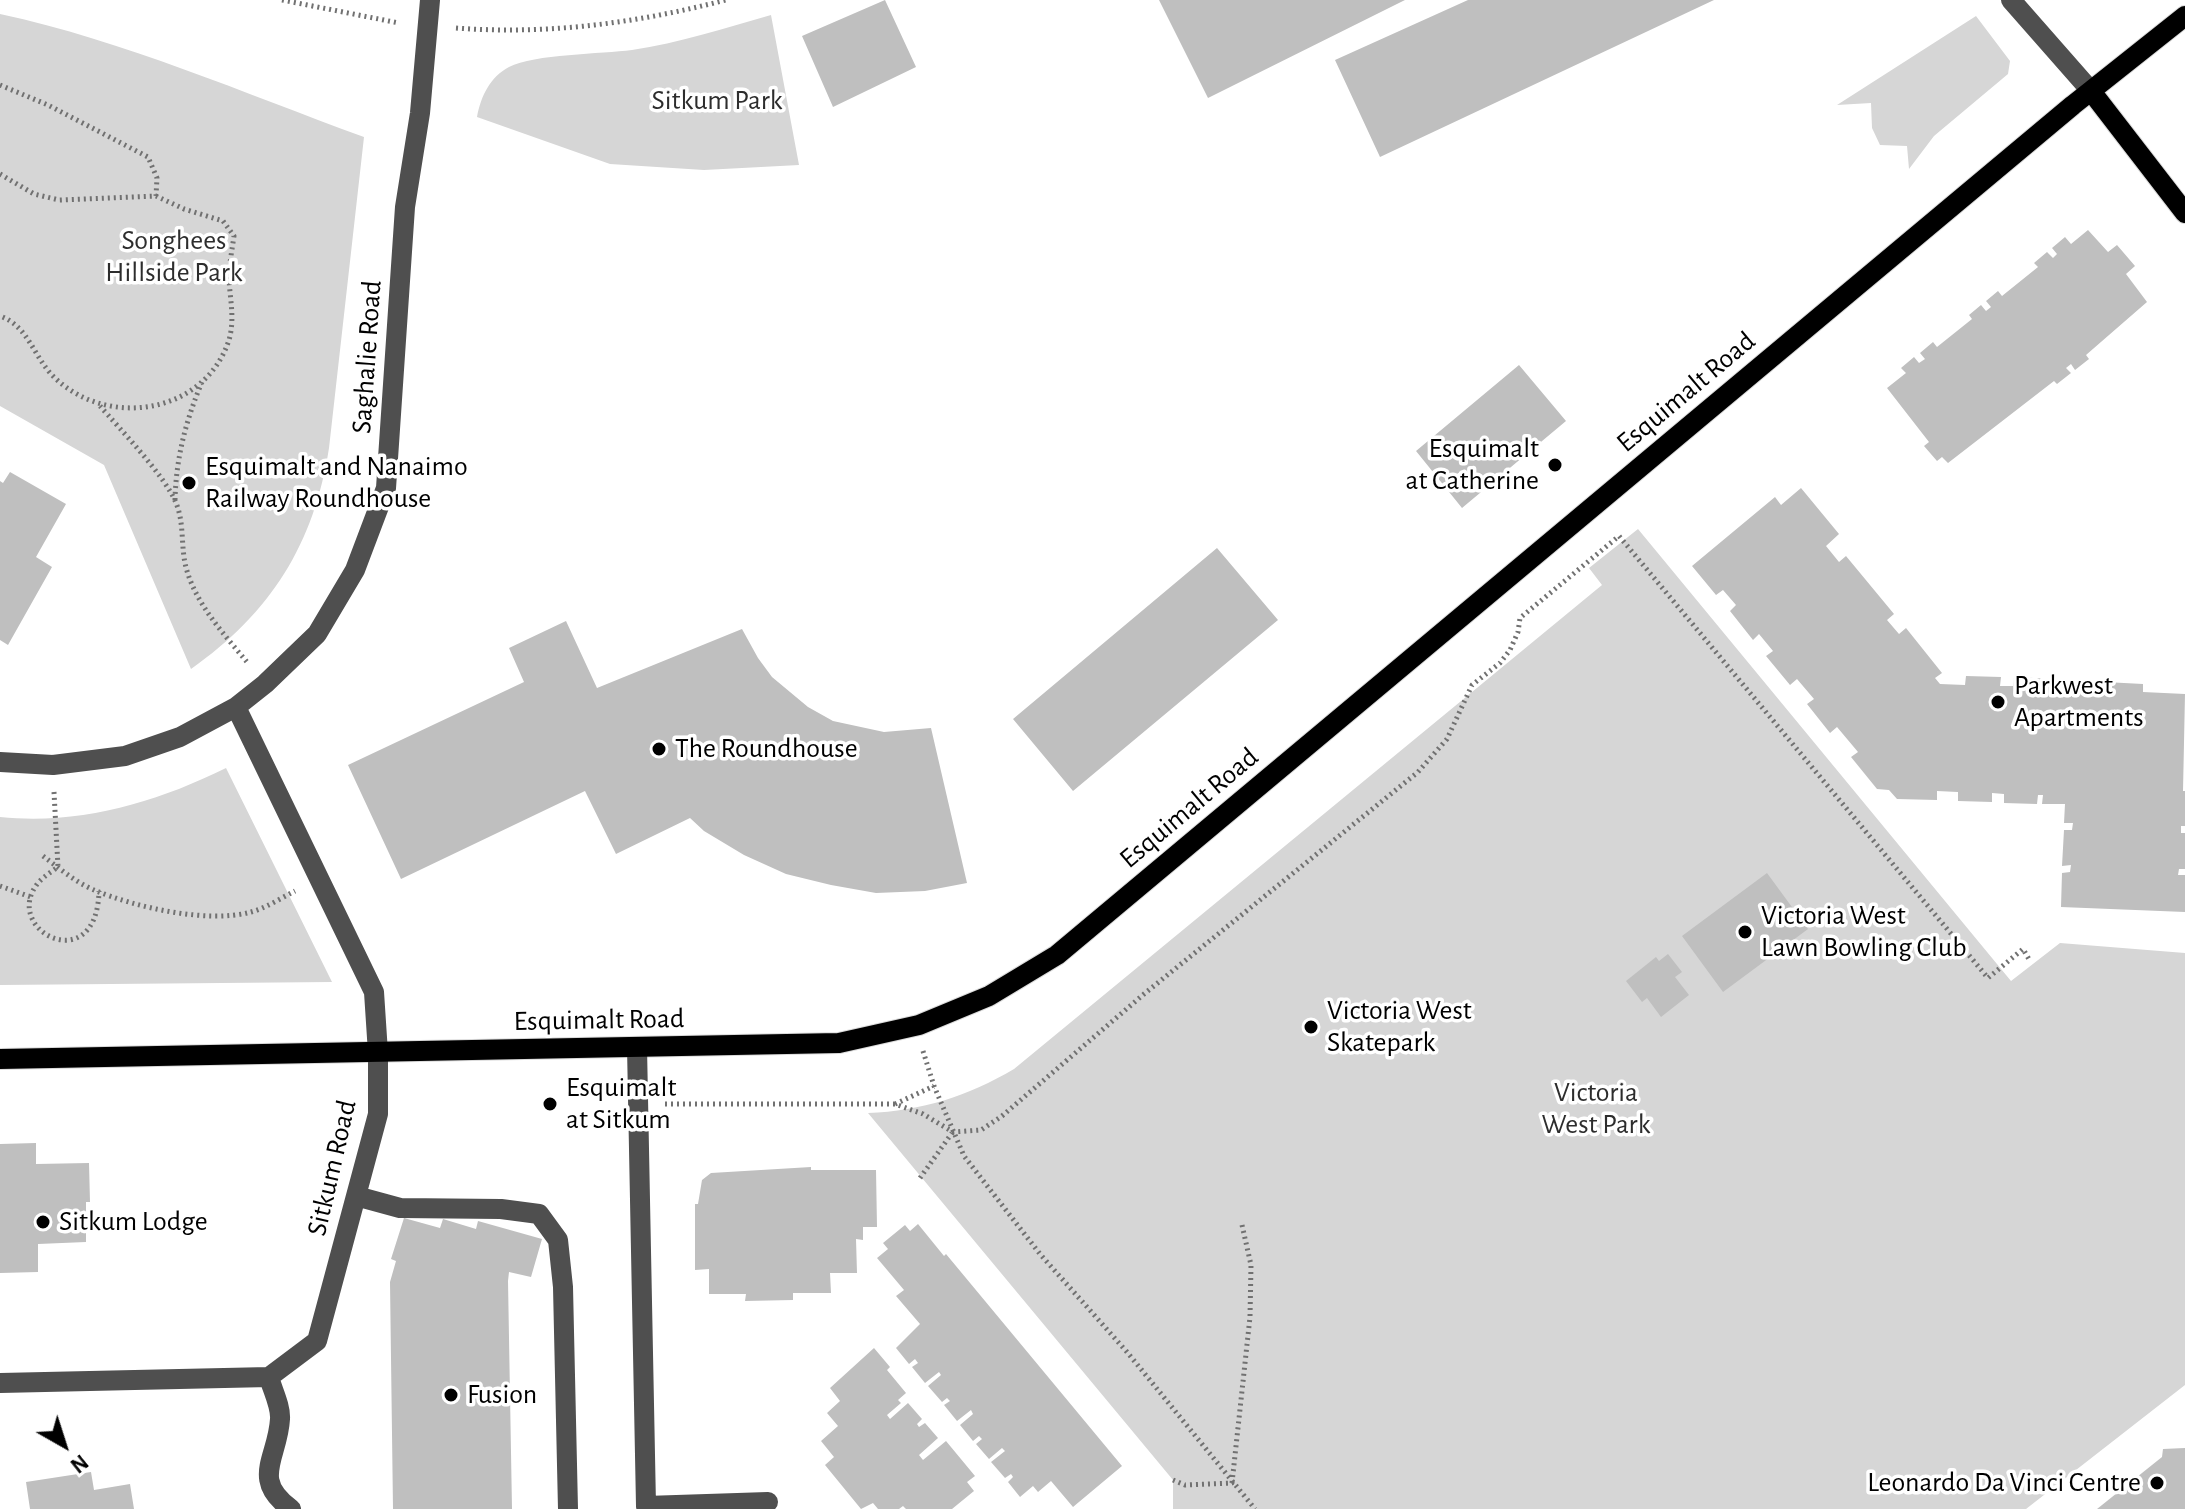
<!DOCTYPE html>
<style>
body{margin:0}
#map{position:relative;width:2185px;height:1509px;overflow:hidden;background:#fff;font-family:"Alegreya Sans",sans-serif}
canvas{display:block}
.north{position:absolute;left:24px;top:1405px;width:80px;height:80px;-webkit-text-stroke:6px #fff;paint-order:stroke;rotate:141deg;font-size:22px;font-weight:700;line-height:32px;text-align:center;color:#000}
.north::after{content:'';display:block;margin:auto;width:28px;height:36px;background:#000;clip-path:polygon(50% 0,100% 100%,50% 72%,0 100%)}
</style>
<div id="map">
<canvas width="2185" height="1509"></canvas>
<div class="north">N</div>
</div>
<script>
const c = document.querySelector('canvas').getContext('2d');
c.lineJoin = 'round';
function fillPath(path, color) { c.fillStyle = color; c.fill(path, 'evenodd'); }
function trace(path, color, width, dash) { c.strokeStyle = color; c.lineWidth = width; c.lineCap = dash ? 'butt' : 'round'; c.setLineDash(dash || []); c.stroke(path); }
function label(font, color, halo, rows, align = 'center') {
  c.font = font + ' "Alegreya Sans",sans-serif'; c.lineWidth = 7; c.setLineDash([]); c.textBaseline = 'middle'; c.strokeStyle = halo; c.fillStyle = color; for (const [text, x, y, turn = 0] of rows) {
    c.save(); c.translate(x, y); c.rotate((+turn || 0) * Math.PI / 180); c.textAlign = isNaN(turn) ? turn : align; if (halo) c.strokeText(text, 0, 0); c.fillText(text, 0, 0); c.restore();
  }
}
fillPath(new Path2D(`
 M0 14C125 41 243 93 364 137L329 448C314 544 271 613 191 669L104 465 0 406Z
 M771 15 799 165 704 170 610 164 477 117C481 96 490 77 509 67 534 54 602 54 632 50 679 43 725 28 771 15Z
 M1976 16 2010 61 2008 74 1934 136 1909 169 1907 146 1880 145 1872 128 1871 103 1837 105Z
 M1638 529 2011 981 2060 943 2185 953V1385L2026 1509H1173V1480L868 1113C922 1111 968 1096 1014 1069L1602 585 1589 568Z
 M226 768 332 982 0 985V817C80 825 155 803 226 768Z`), '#d6d6d6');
fillPath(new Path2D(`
 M885 0 916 67 833 107 802 36Z
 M1159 0H1405L1208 98Z
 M1468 0H1714L1380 157 1335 60Z
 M2088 230 2108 252 2117 245 2135 266 2126 274 2147 302 2086 355 2089 359 2075 370 2071 364 2066 368 2071 373 2057 384 2054 381 1948 463 1942 457 1937 461 1924 446 1929 442 1887 388 1906 373 1901 368 1914 357 1919 363 1925 359 1920 353 1933 342 1937 347 1972 319 1969 315 1981 305 1986 311 1991 307 1986 301 1998 291 2002 296 2038 267 2034 263 2047 252 2053 258 2057 254 2052 248 2065 237 2071 244Z
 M1519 365 1566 421 1462 508 1416 451Z
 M10 472 66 504 36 557 52 567 8 645 0 640V481L3 483Z
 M1801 488 1839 534 1826 546 1839 562 1846 556 1894 614 1887 620 1899 634 1906 628 1942 673 1935 678 1940 684 1965 685 1966 676 2001 677 2000 686H2013L2014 677 2053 679 2052 688H2060L2061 680 2097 682 2095 691H2104L2105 682 2143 684V692L2185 694 2183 791H2185V826H2181V833H2185V869H2179L2178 875H2185V912L2061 907 2062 873 2070 872 2071 865 2062 866 2064 830H2072L2073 823H2064L2065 804H2042L2043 795H2038L2037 804 2004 803V794L1992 793V802L1958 801V792L1937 791V800L1897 799 1889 790 1877 789 1851 757 1858 752 1837 727 1830 733 1807 704 1814 699 1797 679 1790 685 1766 656 1773 651 1759 634 1753 640 1730 611 1736 605 1723 590 1716 595 1692 566 1775 497 1781 505Z
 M1217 548 1278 620 1073 791 1013 719Z
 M566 621 597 688 742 629 758 658 772 677 808 707 833 721 884 732 931 728 967 883 925 891 876 893 831 885 786 874 744 855 704 831 690 818 616 854 585 791 401 879 348 765 524 682 509 648Z
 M1767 873 1808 929 1723 992 1682 936Z
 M1668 954 1682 972 1675 977 1689 995 1661 1017 1647 998 1642 1002 1626 981 1656 957 1659 961Z
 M36 1143V1164L89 1163 90 1202H86V1242L38 1244V1272L0 1273V1144Z
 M811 1167V1170H876L877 1227H863V1240L856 1239 857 1273H830L831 1293H793V1300L745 1301 746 1294H709V1269L695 1270V1204H698L702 1180 711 1173Z
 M404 1218 440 1228 443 1219 476 1229 478 1221 542 1239 531 1277 509 1272 508 1281 512 1509H393L390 1282 396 1261 391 1259Z
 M918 1224 944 1256 946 1254 1122 1466 1073 1507 1051 1481 1038 1492 1033 1486 1020 1497 1008 1482 1013 1477 1011 1474 1005 1478 991 1462 1005 1451 1002 1448 989 1459 976 1444 982 1439 979 1436 973 1441 960 1425 973 1414 971 1410 957 1421 944 1405 950 1401 947 1398 942 1402 928 1386 941 1375 939 1372 925 1383 912 1367 918 1363 915 1359 909 1364 896 1348 920 1324 896 1296 904 1290 877 1258 888 1249 883 1243 905 1225 910 1231Z
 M874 1348 890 1367 887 1370 906 1393 898 1400 901 1403 887 1415 890 1419 908 1403 922 1419 917 1424 919 1427 925 1423 938 1438 919 1455 923 1460 946 1441 975 1476 967 1482 974 1491 952 1509H906L903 1506 899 1509H878L873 1503 861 1509 825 1465 834 1457 821 1441 838 1426 827 1413 840 1401 830 1388Z
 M2185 1448V1509H2097L2162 1457 2163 1449Z
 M91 1472 94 1490 130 1484 134 1509H30L26 1482Z`), '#bfbfbf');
const major = new Path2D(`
 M2091 91 2185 213
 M0 1059 839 1043 919 1025 989 996 1057 955 2073 105 2185 16`);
trace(major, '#dbdbdb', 22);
trace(new Path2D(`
 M282 0 399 23
 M456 28C548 35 637 23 726 0
 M0 85 48 105 148 157 157 178 156 196
 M0 174 34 194 59 200 156 196 184 209 223 221 234 236C232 250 229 265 229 279 230 300 235 319 229 340 204 416 104 429 52 375 33 355 28 326 0 316
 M100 406C119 428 166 477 176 503 184 522 181 543 185 563 193 601 223 633 247 662
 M175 500C176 458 186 420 202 382
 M54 792 58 867C51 872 43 877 38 883 0 930 97 980 99 891
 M43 856C59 868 75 882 94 890 135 907 207 924 251 912 266 908 281 898 295 891
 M0 886 31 897
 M923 1051 934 1086 964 1156 1040 1254 1127 1352 1255 1509
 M665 1104H895L923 1114 953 1132 981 1130 1002 1116 1144 994 1418 772 1447 739 1472 685 1500 663 1510 650 1518 632 1520 618 1619 536 1988 978 2023 949 2030 961
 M895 1104 934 1086
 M920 1178 952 1133
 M1173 1480 1185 1485 1232 1483 1250 1317 1251 1265 1242 1225`), '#717171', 5, [2, 4]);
trace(new Path2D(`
 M2011 0 2091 91
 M0 762 53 765 125 756 180 737 236 707 265 684 317 634 355 570 386 488 405 207 420 113 430 0
 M637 1047 646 1506 768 1502
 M356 1196 400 1208 501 1209 539 1214 558 1240 563 1287 568 1509
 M269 1377C272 1389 281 1406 280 1419 278 1458 250 1479 291 1509
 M0 1383 269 1377 317 1341 378 1114V1053L374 992 236 707`), '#4f4f4f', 20);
trace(major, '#000', 20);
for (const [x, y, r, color] of [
 [1555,465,8,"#000"],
 [189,483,8,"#000"],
 [1998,702,8,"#000"],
 [659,749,8,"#000"],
 [1745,932,8,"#000"],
 [1311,1027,8,"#000"],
 [550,1104,8,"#000"],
 [43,1222,8,"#000"],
 [451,1395,8,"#000"],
 [2157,1483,8,"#000"]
]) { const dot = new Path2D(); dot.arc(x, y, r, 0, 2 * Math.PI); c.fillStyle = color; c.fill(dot); trace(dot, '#fff', 3); }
label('28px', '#2d2d2d', '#fff', [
 ["Sitkum Park",717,101],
 ["Songhees",174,241],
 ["Hillside Park",174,273],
 ["Victoria",1596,1093],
 ["West Park",1596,1125]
]);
label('28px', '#000', '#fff', [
 ["Saghalie Road",367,357,-86],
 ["Esquimalt Road",1686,392,-40],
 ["Esquimalt Road",1189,808,-40],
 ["Esquimalt Road",599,1020,-1],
 ["Sitkum Road",332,1168,-77]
]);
label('28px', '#000', '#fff', [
 ["Esquimalt",1539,449,"right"],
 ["at Catherine",1539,481,"right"],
 ["Esquimalt and Nanaimo",205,467],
 ["Railway Roundhouse",205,499],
 ["Parkwest",2014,686],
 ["Apartments",2014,718],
 ["The Roundhouse",675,749],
 ["Victoria West",1761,916],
 ["Lawn Bowling Club",1761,948],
 ["Victoria West",1327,1011],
 ["Skatepark",1327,1043],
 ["Esquimalt",566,1088],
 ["at Sitkum",566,1120],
 ["Sitkum Lodge",59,1222],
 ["Fusion",467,1395],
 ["Leonardo Da Vinci Centre",2141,1483,"right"]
], 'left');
</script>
